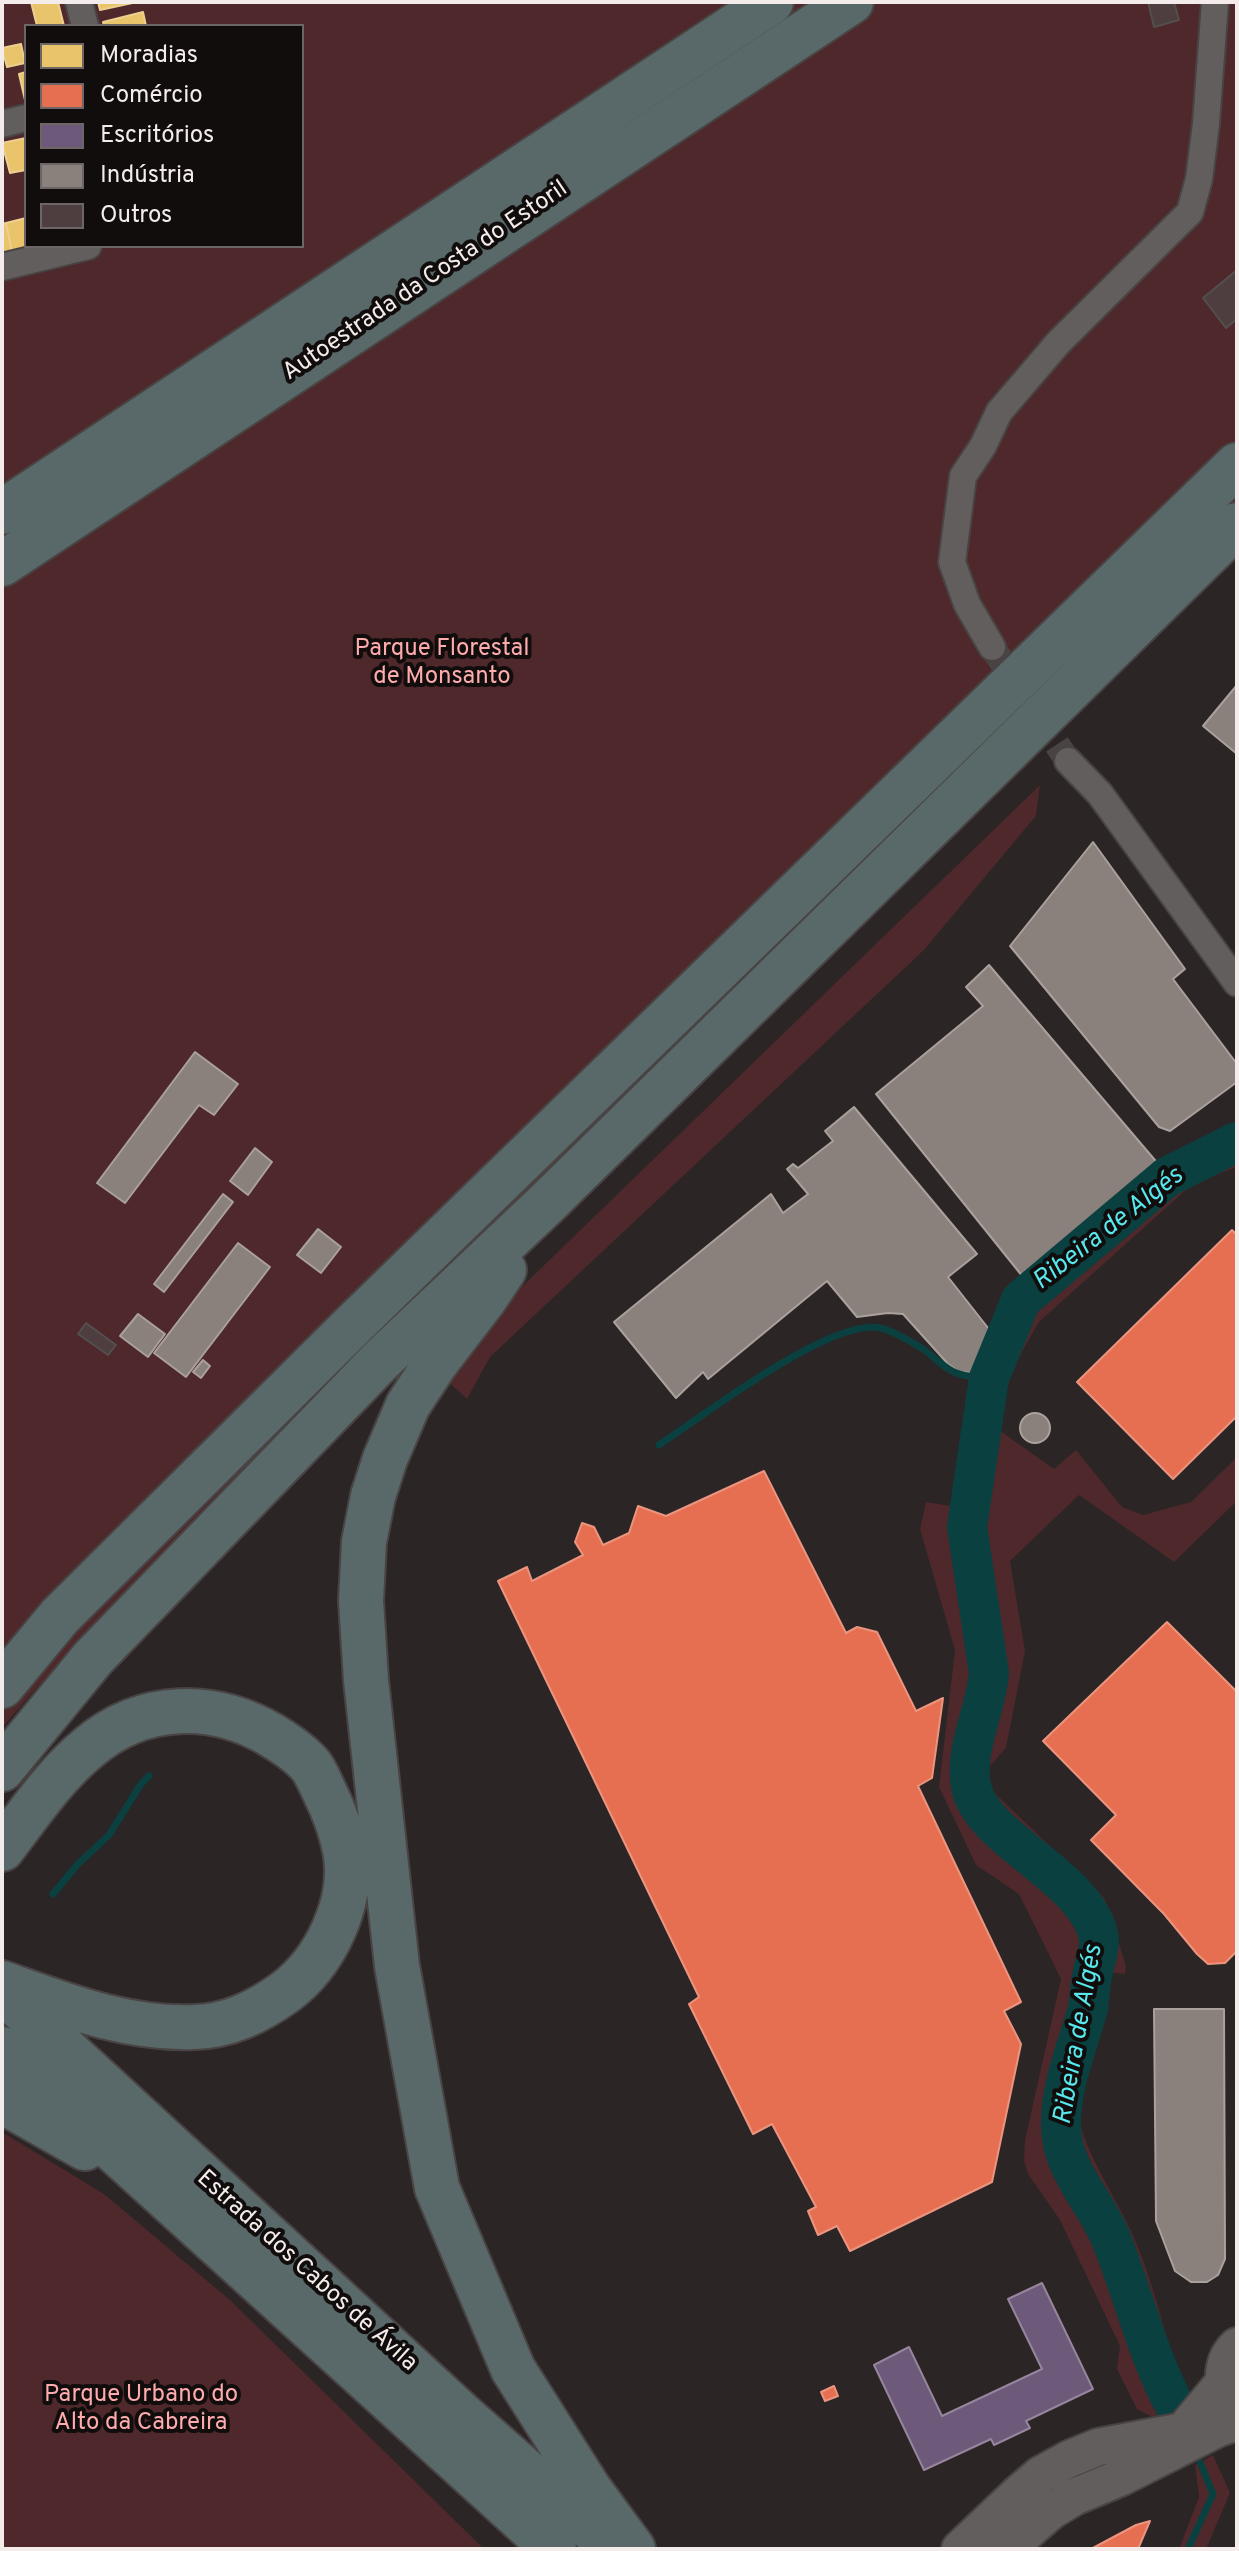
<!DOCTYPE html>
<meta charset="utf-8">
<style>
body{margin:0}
#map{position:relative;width:1239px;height:2551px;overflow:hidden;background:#2b2525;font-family:Overpass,sans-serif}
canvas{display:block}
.frame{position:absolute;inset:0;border:4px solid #f4ebeb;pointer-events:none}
.legend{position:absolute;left:24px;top:24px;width:280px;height:224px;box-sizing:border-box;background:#120d0d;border:2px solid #6c6666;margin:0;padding:10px 14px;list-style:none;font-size:24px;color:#f4ebeb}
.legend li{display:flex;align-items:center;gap:16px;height:40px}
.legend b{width:40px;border:2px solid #6c6666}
</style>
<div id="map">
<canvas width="1239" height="2551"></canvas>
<div class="frame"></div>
<ul class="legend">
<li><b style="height:22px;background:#e9c46a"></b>Moradias</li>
<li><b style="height:22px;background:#e76f51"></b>Comércio</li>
<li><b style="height:22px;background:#6d597a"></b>Escritórios</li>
<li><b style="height:22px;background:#8a817c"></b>Indústria</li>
<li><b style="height:22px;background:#4e3e3f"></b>Outros</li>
</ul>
</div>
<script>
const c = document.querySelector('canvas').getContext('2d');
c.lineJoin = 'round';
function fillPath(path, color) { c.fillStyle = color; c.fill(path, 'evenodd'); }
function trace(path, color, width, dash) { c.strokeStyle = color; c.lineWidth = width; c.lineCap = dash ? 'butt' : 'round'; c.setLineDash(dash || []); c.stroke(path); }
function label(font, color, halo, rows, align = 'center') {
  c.font = font + ' Overpass,sans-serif'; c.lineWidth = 8; c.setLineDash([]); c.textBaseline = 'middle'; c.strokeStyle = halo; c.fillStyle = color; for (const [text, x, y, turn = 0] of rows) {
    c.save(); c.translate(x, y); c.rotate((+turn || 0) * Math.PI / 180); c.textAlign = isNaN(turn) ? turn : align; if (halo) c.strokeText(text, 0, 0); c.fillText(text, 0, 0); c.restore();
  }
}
fillPath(new Path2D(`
 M2 2H1237V499L359 1361 167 1551 34 1691 2 1728ZM26 26H302V246H26Z
 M1040 785 1036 816 924 950 490 1357 467 1399 442 1376 503 1305Z
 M1237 1129V1167L1215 1175 1187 1189 1040 1321C1023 1346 997 1400 999 1430L1054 1469 1076 1450 1122 1507 1143 1515 1191 1502 1237 1457V1501L1174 1562 1079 1495 1010 1561 1025 1651 1006 1748 979 1778 1105 1899 1126 1966 1125 1974 1110 1972C1105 1987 1106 2005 1102 2020 1094 2051 1077 2084 1079 2116 1082 2148 1118 2201 1132 2233 1156 2287 1168 2347 1185 2403L1165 2416 1152 2417 1137 2409 1117 2369 1120 2346 1060 2220 1028 2174 1024 2161 1025 2140 1061 1979 1019 1894 976 1865 939 1787 955 1650 920 1529 926 1502 951 1506 977 1393 972 1392 1011 1288 1171 1157Z
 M2 2132 104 2194 230 2300 484 2549H2Z
 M1213 2455 1230 2493 1206 2549H1179L1199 2497 1195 2465Z`), '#4e282a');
const homes = new Path2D(`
 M31 2H58L64 26H37Z
 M98 2H137L100 10Z
 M143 12 146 26H104L103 22Z
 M21 44 25 63 7 67 2 48Z
 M26 72V100H25L19 74Z
 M26 138V170L10 173 2 143Z
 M26 218V246H40L12 252 6 223Z
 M6 223 12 252 2 255V224Z`);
fillPath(homes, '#e9c46a');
trace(homes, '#ecd091', 2);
const shops = new Path2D(`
 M1232 1230 1237 1235V1416L1173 1479 1077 1382Z
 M764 1471 846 1633 857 1627 877 1632 916 1711 943 1698 932 1778 918 1786 1021 2002 1004 2011 1021 2044 992 2182 850 2251 837 2226 818 2235 808 2211 816 2207 772 2124 753 2134 689 2004 699 1997 498 1581 527 1567 532 1581 583 1555 575 1542 582 1523 594 1527 603 1545 629 1533 638 1506 666 1516Z
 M1167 1622 1237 1692V1951L1225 1963 1208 1964 1197 1954 1164 1914 1091 1840 1116 1815 1043 1741Z
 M834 2386 838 2396 825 2401 821 2392Z
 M1150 2521 1138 2549H1091L1136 2525Z`);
fillPath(shops, '#e76f51');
trace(shops, '#eb947f', 2);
const offices = new Path2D(`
 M1042 2283 1093 2389 1026 2421 1030 2428 994 2445 991 2439 924 2470 874 2365 909 2347 942 2416 1042 2369 1008 2299Z`);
fillPath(offices, '#6d597a');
trace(offices, '#96859c', 2);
const industry = new Path2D(`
 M1237 685V754L1203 726Z
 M1093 842 1185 969 1173 979 1237 1064V1082L1170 1131 1159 1127 1010 946Z
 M989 965 1160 1166 1023 1277 876 1094 983 1006 966 987Z
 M195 1052 238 1084 214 1115 199 1105 125 1203 97 1183Z
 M854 1107 977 1254 948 1277 992 1333 976 1374 958 1371 948 1364 903 1314 888 1313 857 1317 827 1281 708 1379 703 1372 676 1398 614 1322 771 1194 783 1213 808 1194 787 1169 793 1164 798 1168 833 1141 825 1131Z
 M255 1148 272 1162 248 1195 230 1181Z
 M223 1194 233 1202 164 1292 154 1284Z
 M318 1229 341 1247 321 1273 297 1255Z
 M238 1243 270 1267 186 1377 154 1353Z
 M138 1314 165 1334 148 1357 120 1336Z
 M203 1360 210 1366 201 1378 193 1372Z
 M1020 1428a15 15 0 1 1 30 0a15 15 0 1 1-30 0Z
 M1154 2009H1224L1225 2259 1218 2275 1207 2282H1191L1175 2271 1156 2221Z`);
fillPath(industry, '#8a817c');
trace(industry, '#aaa19d', 2);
trace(new Path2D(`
 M659 1445C702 1417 837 1312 885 1329 897 1334 912 1342 923 1349 933 1356 942 1366 952 1371 963 1377 977 1377 989 1378
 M53 1894 77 1865 109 1835 141 1784 149 1776
 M1188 2549 1213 2494 1200 2462`), '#0b4041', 7);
trace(new Path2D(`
 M1175 2406C1147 2353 1134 2297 1112 2241 1097 2203 1061 2169 1061 2126 1060 2086 1078 2046 1088 2008 1090 1996 1090 1983 1093 1971 1096 1956 1102 1946 1097 1930 1078 1873 980 1837 971 1786 964 1749 986 1710 989 1673L967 1527 989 1378 1021 1300 1167 1177 1237 1142`), '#0b4041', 40);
const building = new Path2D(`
 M1148 2H1174L1179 20 1154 27Z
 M1237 270V319L1226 328 1203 298Z
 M86 1323 116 1345 108 1355 78 1334Z`);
fillPath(building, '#4e3e3f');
trace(building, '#534f4f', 2);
trace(new Path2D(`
 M992 647 1068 761`), '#494343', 26, [26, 13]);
const street = new Path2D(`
 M79 2 85 26
 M2 124 26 118
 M2 267 88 246
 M992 647 967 604 952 562 963 476 983 446 999 412 1058 343 1190 212 1199 179 1206 124 1215 2
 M1068 761 1100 794 1237 983`);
const secondary = new Path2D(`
 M1233 2401C1219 2385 1222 2360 1237 2346
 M960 2549 1018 2494 1040 2475 1069 2459 1098 2447 1183 2431 1224 2382
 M1007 2549 1051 2511 1074 2497 1122 2477 1219 2428 1237 2422`);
const highway = new Path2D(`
 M2 512 771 2
 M2 564 851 2
 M504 1270 484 1300 435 1364 408 1405 385 1459 373 1496 364 1542 361 1601 366 1680 397 1966 437 2188 513 2369 589 2489 633 2549
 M2 1686 60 1616 353 1325 1237 465
 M2 1769 93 1658 379 1362 549 1201 1237 525
 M2 1849C29 1814 54 1776 88 1748 143 1701 214 1701 273 1736 286 1744 302 1755 311 1766 317 1774 321 1785 325 1793 334 1811 341 1830 345 1850 355 1902 325 1963 284 1993 257 2012 229 2026 195 2027 128 2030 64 2005 2 1983
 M2 1991 460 2413 603 2539
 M2 2049 554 2549
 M2 2101 85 2148`);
trace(street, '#494343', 30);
trace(secondary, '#494343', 40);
trace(highway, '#494343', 48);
trace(street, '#625e5e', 26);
trace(secondary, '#625e5e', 36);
trace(highway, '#596868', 44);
label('24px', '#f4ebeb', '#120d0d', [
 ["Autoestrada da Costa do Estoril",426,282,-34],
 ["Estrada dos Cabos de Ávila",306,2272,42]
]);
label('24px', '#feabad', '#120d0d', [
 ["Parque Florestal",442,650],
 ["de Monsanto",442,678],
 ["Parque Urbano do",141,2396],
 ["Alto da Cabreira",141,2424]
]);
label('italic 26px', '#56e8ec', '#120d0d', [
 ["Ribeira de Algés",1109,1230,-38],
 ["Ribeira de Algés",1080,2035,-80]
]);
</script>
